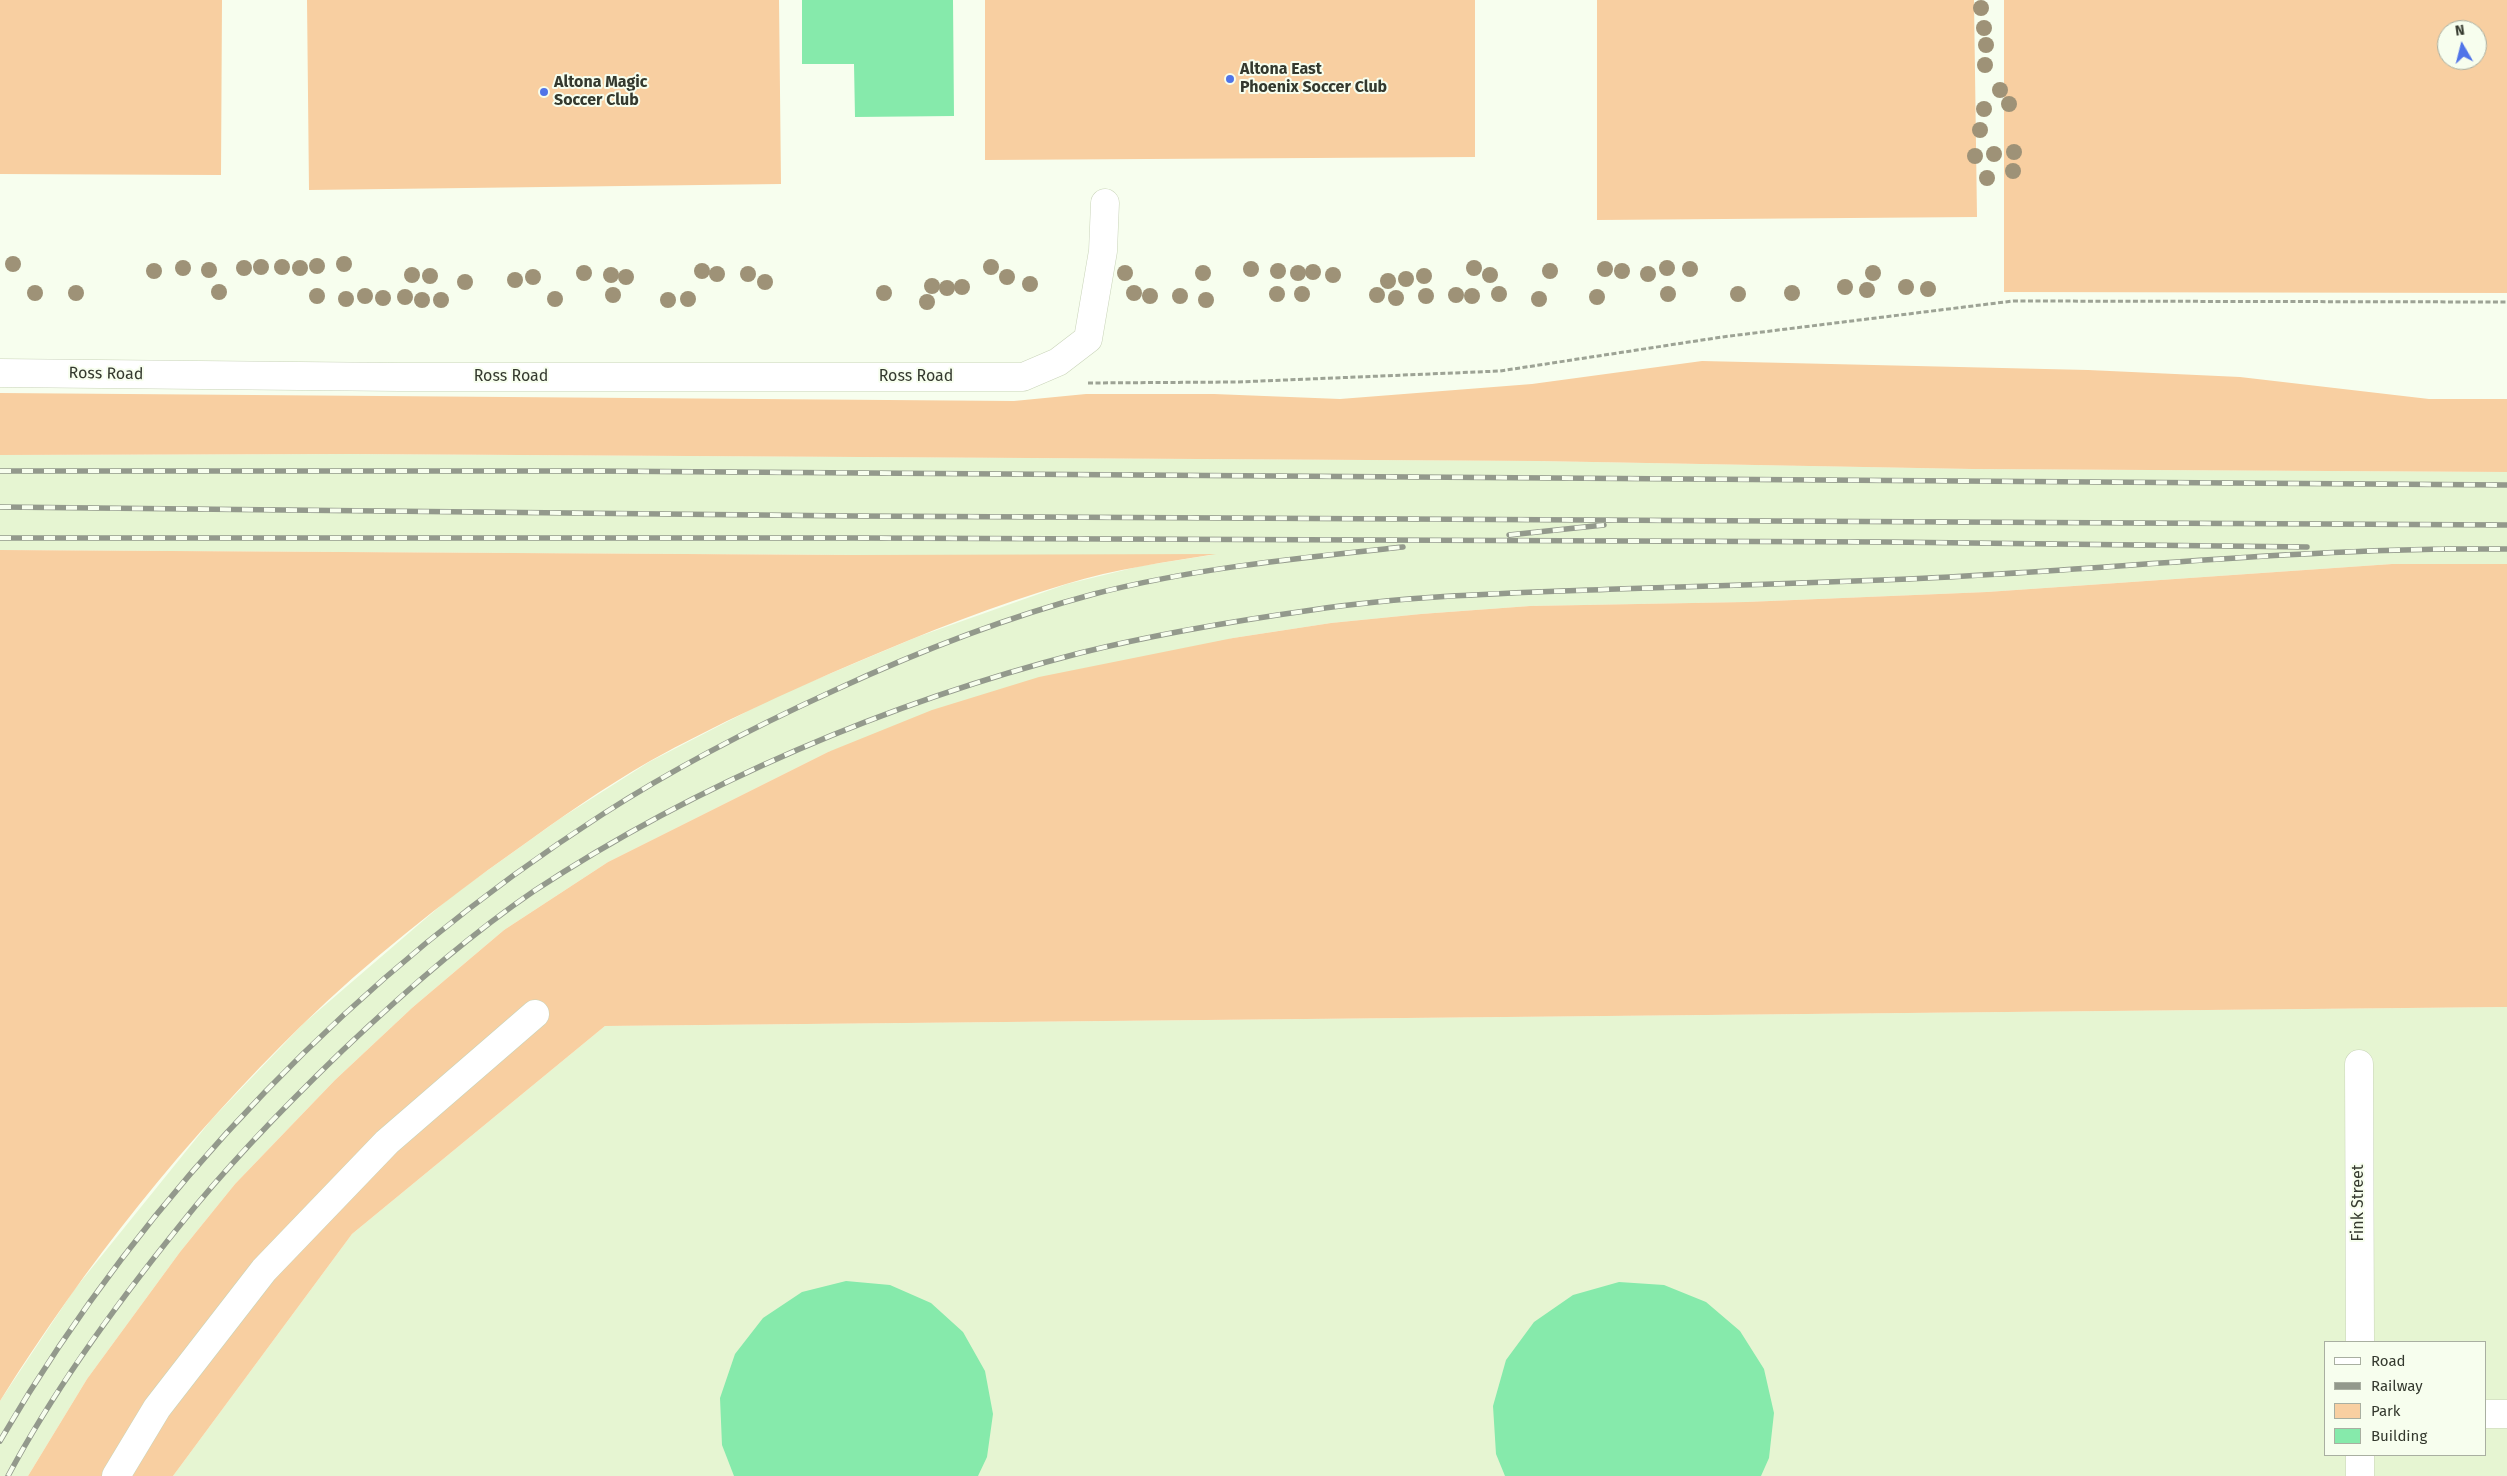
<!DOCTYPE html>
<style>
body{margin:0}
#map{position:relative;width:2507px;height:1476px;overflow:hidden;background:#f7feee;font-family:"Fira Sans",sans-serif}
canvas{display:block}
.legend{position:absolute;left:2324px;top:1341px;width:162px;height:115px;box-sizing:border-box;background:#f7feee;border:1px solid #a9afa1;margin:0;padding:6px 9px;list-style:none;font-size:15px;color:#34392e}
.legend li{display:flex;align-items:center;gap:10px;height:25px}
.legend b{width:25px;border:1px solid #a9afa1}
.north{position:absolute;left:2437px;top:20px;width:50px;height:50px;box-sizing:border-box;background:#f7feee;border:1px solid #a9afa1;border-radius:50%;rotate:352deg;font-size:14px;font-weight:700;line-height:20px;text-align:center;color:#34392e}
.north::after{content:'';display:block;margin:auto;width:18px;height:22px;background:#5074e8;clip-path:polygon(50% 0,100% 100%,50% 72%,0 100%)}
</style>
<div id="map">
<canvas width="2507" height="1476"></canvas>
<ul class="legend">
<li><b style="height:6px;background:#fff"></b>Road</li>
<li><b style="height:6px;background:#93998c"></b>Railway</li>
<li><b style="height:14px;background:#f8cfa1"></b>Park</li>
<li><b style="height:14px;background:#86eaab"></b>Building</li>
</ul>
<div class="north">N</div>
</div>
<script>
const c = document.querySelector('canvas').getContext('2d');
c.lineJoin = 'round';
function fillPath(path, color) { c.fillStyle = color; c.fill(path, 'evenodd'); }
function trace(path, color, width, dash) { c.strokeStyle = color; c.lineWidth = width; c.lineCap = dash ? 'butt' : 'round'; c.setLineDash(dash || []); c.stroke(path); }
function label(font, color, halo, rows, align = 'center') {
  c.font = font + ' "Fira Sans",sans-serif'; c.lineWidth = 4; c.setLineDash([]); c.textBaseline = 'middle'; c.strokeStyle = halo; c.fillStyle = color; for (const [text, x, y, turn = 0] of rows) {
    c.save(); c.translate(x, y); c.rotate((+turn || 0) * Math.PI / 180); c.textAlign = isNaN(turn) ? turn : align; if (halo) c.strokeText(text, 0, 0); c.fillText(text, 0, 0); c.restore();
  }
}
fillPath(new Path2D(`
 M349 454 1538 461 1972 469 2507 472V564H2392L1987 592 1746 602 1530 606 1421 614 1331 623 1233 638 828 752 608 862 504 930 413 1007 335 1080 235 1184 180 1252 87 1379 28 1476H0V1401L74 1290 212 1119 303 1024 453 895 561 818 649 762 777 696 917 637 1067 584 1141 566 1211 555H855L0 550V455Z
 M2507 1007V1476H173L352 1234 605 1026ZM2326 1342H2486V1455H2326Z`), '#e6f5d2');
fillPath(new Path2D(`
 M0 0H222L221 175 0 174Z
 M307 0H779L781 184 309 190Z
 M985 0H1475V157L985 160Z
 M1597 0H1974L1977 217 1597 220Z
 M2004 0H2507V293L2004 292ZM2447 30H2477V60H2447Z
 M1702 361 2088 370 2240 377 2429 399H2507V472L1972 469 1538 461 349 454 0 455V393L1014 401 1086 394H1214L1340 399 1532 384Z
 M0 550 855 555 1216 554C1166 562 1115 569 1066 584 995 605 925 633 857 662 787 692 717 724 650 761 603 788 559 819 516 850 441 903 368 961 302 1025 187 1137 85 1265 0 1401Z
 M2392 564H2507V1007L605 1026 352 1234 173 1476H28L87 1379 180 1252 235 1184 335 1080 413 1007 504 930 608 862 828 752 932 710 1039 677 1233 638 1331 623 1421 614 1530 606 1746 602 1987 592Z`), '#f8cfa1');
fillPath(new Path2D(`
 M802 0H953L954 116 855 117 854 64H802Z
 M846 1281 890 1285 931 1303 963 1332 985 1371 993 1414 987 1457 978 1476H734L722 1445 720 1398 735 1354 763 1318 802 1292Z
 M1619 1282 1664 1285 1706 1302 1740 1331 1764 1369 1774 1413 1769 1458 1761 1476H1505L1496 1454 1493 1406 1506 1360 1534 1322 1573 1295Z`), '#86eaab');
const minor = new Path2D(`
 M0 373 400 377H1023L1058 362 1088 339 1103 251 1105 203
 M2359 1064 2360 1342
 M2486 1414H2507
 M2360 1455V1476
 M116 1476 157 1408 264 1270 387 1142 535 1014`);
trace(minor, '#c9d4b9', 29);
trace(new Path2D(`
 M1088 383 1238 382 1500 371 1722 337 2013 301 2507 302`), '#9da395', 3, [5, 2.5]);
trace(minor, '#fff', 28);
const rail = new Path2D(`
 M0 471H592L2507 485
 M0 507 854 516 2507 525
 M1509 535 1604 525
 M0 538H854L1887 542 2307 547
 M2445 549H2507
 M0 1441C146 1190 359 971 603 814 676 767 754 727 833 691 917 652 1004 618 1094 594 1195 568 1299 558 1403 547
 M8 1476C56 1386 117 1303 181 1224 230 1162 285 1106 342 1051 402 994 465 938 534 891 698 783 890 702 1080 653 1156 634 1234 621 1312 610 1413 595 1515 593 1617 589 1714 586 1812 583 1909 579 2090 571 2270 551 2451 549`);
trace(rail, '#93998c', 5.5);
trace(rail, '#f7feee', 4, [11]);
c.fillStyle = '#9e9277';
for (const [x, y] of [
 [1981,8],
 [1984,28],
 [1986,45],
 [1985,65],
 [2000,90],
 [2009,104],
 [1984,109],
 [1980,130],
 [2014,152],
 [1994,154],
 [1975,156],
 [2013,171],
 [1987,178],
 [13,264],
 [344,264],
 [317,266],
 [261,267],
 [282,267],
 [991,267],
 [183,268],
 [244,268],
 [300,268],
 [1474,268],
 [1667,268],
 [1251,269],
 [1605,269],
 [1690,269],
 [209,270],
 [154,271],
 [702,271],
 [1278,271],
 [1550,271],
 [1622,271],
 [1313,272],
 [584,273],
 [1125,273],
 [1203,273],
 [1298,273],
 [1873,273],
 [717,274],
 [748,274],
 [1648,274],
 [412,275],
 [611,275],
 [1333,275],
 [1490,275],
 [430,276],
 [1424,276],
 [533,277],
 [626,277],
 [1007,277],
 [1406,279],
 [515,280],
 [1388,281],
 [465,282],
 [765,282],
 [1030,284],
 [932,286],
 [962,287],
 [1845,287],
 [1906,287],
 [947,288],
 [1928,289],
 [1867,290],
 [219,292],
 [35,293],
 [76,293],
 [884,293],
 [1134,293],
 [1792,293],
 [1277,294],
 [1302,294],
 [1499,294],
 [1668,294],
 [1738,294],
 [613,295],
 [1377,295],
 [1456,295],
 [317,296],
 [365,296],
 [1150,296],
 [1180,296],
 [1426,296],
 [1472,296],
 [405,297],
 [1597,297],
 [383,298],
 [1396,298],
 [346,299],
 [555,299],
 [688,299],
 [1539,299],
 [422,300],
 [441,300],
 [668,300],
 [1206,300],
 [927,302]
]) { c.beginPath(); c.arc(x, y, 8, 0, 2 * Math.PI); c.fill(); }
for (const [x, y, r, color] of [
 [1230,79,5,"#5074e8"],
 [544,92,5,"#5074e8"]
]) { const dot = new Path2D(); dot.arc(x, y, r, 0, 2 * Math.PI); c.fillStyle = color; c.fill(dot); trace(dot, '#f7feee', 2); }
label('bold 16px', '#34392e', '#f7feee', [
 ["Altona East",1240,70],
 ["Phoenix Soccer Club",1240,88],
 ["Altona Magic",554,83],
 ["Soccer Club",554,101]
], 'left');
label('16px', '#34392e', '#f7feee', [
 ["Ross Road",106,374,1],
 ["Ross Road",511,377],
 ["Ross Road",916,377],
 ["Fink Street",2359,1203,-90]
]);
</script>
